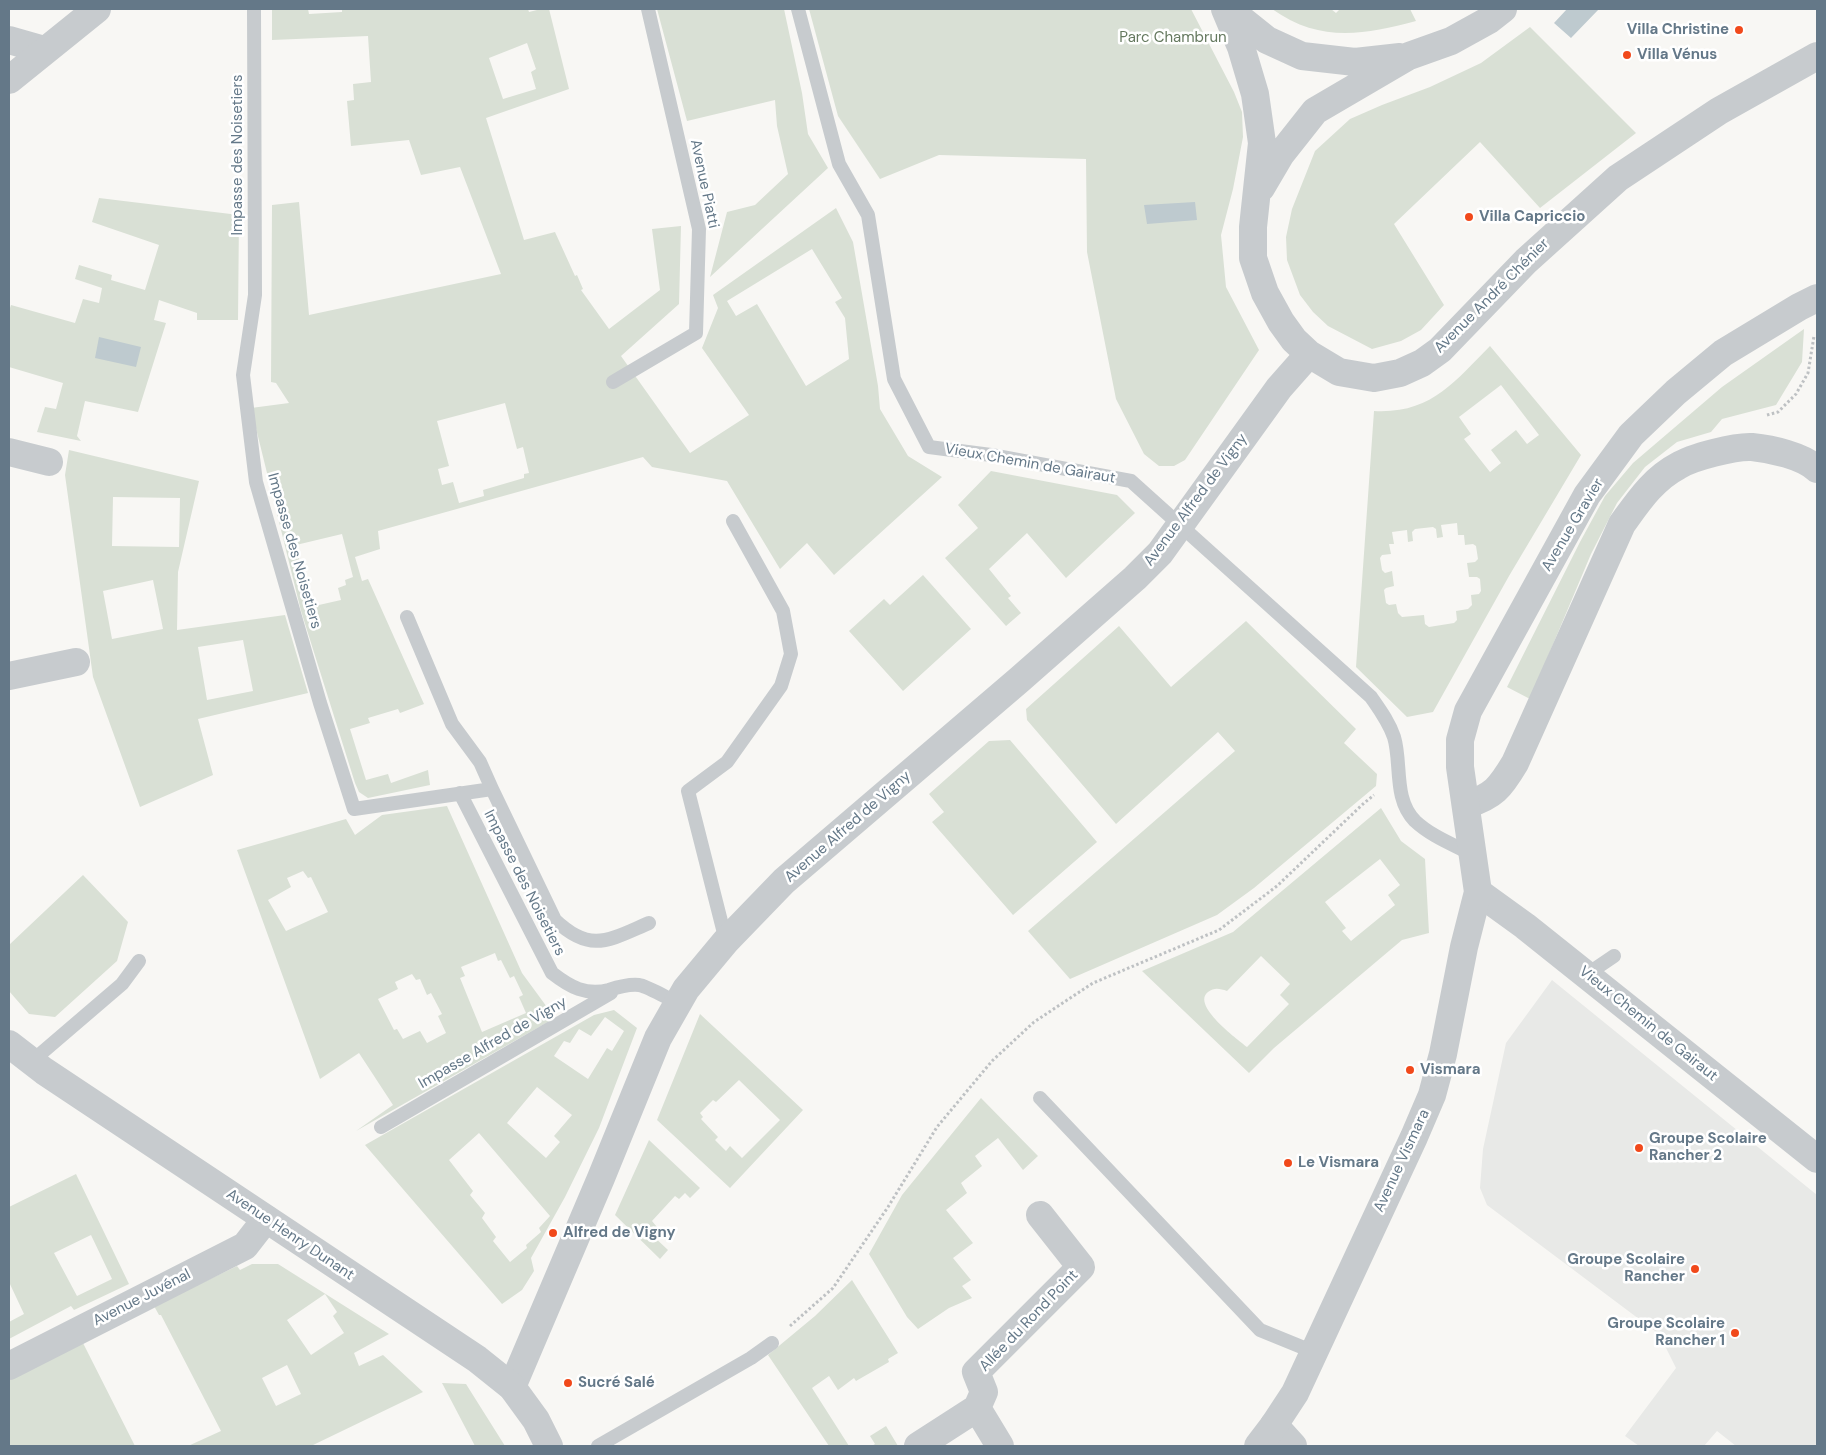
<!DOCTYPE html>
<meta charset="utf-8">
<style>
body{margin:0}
#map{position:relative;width:1826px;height:1455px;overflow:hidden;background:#f8f7f4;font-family:"DM Sans",sans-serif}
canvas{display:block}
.frame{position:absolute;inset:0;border:10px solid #647888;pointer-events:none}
</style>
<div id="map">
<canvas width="1826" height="1455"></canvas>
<div class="frame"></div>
</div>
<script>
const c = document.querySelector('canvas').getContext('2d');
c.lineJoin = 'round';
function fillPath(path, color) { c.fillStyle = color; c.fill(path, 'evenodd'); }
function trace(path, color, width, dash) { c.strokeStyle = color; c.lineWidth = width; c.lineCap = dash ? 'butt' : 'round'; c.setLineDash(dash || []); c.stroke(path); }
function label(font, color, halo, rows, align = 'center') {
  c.font = font + ' "DM Sans",sans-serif'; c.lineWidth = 5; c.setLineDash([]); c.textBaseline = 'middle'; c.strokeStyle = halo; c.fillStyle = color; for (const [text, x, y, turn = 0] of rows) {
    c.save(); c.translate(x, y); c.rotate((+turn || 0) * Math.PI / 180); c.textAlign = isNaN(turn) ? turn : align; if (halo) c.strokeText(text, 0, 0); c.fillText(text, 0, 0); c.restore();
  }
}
fillPath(new Path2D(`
 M1552 980 1817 1195V1446H1736L1717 1431 1704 1446H1639L1625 1436 1676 1368 1659 1334 1487 1205 1480 1188 1483 1149 1506 1043Z`), '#e8e9e7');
fillPath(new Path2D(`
 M272 9H308L309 14 342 12V9H528L529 12 541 9H549L569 89 486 118 524 240 555 232 575 276 577 275 583 289 581 290 609 329 660 290 652 229 681 226 679 304 621 356 690 453 749 415 702 348 718 308 713 295 836 208 853 242 878 386 880 409 908 456 942 477 834 575 807 543 780 569 727 481 652 467 643 457 378 531 380 549 355 557 362 581 368 579 424 704 400 713 398 709 368 718 370 723 350 729 366 780 388 774 391 783 428 770 430 785 368 798 359 792 355 783 301 611 251 408 289 403 276 383 271 382 272 205 299 202 309 315 501 274 460 167 421 175 409 140 351 146 347 101 354 100 353 84 371 82 368 36 272 40ZM527 43 536 69 531 72 536 89 503 99 489 58ZM812 249 842 298 835 302 845 318 849 359 806 386 757 304 736 316 727 301ZM505 403 517 449 523 447 529 473 524 474V478L483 490 484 496 459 503 453 482 442 485 438 469 449 466 437 421ZM342 534 353 577 345 580 346 585 338 588 341 600 310 607 296 545Z
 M657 9H784L802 93 808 134 828 168 710 277 727 212 755 205 788 174 777 126 775 100 687 121Z
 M809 9H1191L1234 92 1242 112 1243 137 1233 189 1221 235 1226 287 1259 350 1185 460 1174 466H1159L1144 454 1116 399 1087 252 1086 159 939 155 880 179 838 116Z
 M1272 9H1331L1336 13 1340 9H1410L1416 21C1363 35 1320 43 1272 9Z
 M1530 27 1636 133 1540 208 1480 142 1394 224 1444 305 1421 330 1401 341 1372 349 1328 326 1313 312 1300 295 1287 260 1286 237 1292 209 1315 151 1350 119 1382 105 1430 87 1481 63Z
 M99 198 239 215 238 320H197V313L159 300 154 320 166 323 138 412 85 401 77 436 81 441 37 432 45 407 56 409 63 383 9 367V311L11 305 75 323 83 299 99 303 102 288 75 279 79 265 112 275 111 280 145 290 159 245 92 222Z
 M1804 329 1802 362 1776 405 1722 419 1711 432 1677 442 1645 467 1617 503 1591 554 1530 699 1507 687 1580 542 1605 496 1633 463 1722 387Z
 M1490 346 1581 455 1509 576 1433 712 1407 717 1356 667 1374 411C1431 414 1454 382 1490 346ZM1501 385 1539 435 1527 444 1516 430 1491 450 1501 463 1490 472 1464 439 1471 434 1459 417ZM1457 523 1458 535H1464L1465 545 1473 544 1476 546 1478 559 1475 562 1467 563 1469 577H1477L1480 579 1481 591 1479 594 1471 595 1472 605 1468 609 1456 611 1457 620 1454 623 1429 627 1425 624 1424 615 1402 617 1398 613 1396 604 1389 605 1386 603 1384 590 1386 588 1394 586 1392 571 1385 573 1382 570 1380 558 1382 555 1391 554 1389 544H1394L1392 532 1407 530 1408 542 1413 541 1412 532 1415 529 1433 527 1436 529 1437 538 1443 537 1441 525Z
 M69 450 199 481 178 572 177 630 285 615 308 693 198 719 213 775 140 807 93 677 65 475ZM113 497 180 498 179 547 112 546ZM153 580 163 629 112 639 103 591ZM243 640 253 691 207 700 198 647Z
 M991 471 1117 495 1135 513 1066 578 1027 533 989 569 1011 596 1008 598 1021 613 1006 626 945 558 978 528 958 505Z
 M923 575 971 629 903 691 849 631 884 599 890 605Z
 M1246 621 1356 729 1344 743 1377 774 1376 786 1254 888 1217 915 1070 979 1028 931 1235 751 1218 732 1116 824 1027 720 1026 709 1119 626 1171 687Z
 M1010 740 1097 842 1013 915 932 822 944 812 929 794 989 741Z
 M447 806 522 973 555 1018 356 1131 393 1105 359 1053 320 1079 237 850 346 819 355 835 382 815ZM303 871 308 878 311 877 328 912 286 931 268 900 291 887 287 878ZM495 953 498 961 501 960 510 978 514 976 523 995 519 997 526 1013 482 1032 460 978 465 976 461 967ZM412 974 416 980 420 979 427 995 431 993 442 1014 438 1016 446 1033 427 1043 420 1031 403 1039 397 1029 394 1030 378 999 398 989 395 982Z
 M1381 808 1401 841 1425 859 1429 933 1402 940 1274 1048 1249 1073 1142 971 1233 932ZM1380 859 1400 885 1388 895 1395 905 1351 941 1342 931 1346 928 1325 902ZM1261 956 1290 984 1280 995 1289 1004 1247 1047C1237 1039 1191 1005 1208 992 1215 987 1220 989 1227 991Z
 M83 875 128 922 117 961 55 1017 29 1014 9 991V945Z
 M614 1010 637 1028 599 1128 565 1197 531 1258 534 1271 522 1290 502 1304 365 1145 594 1015ZM605 1017 624 1031 612 1051 607 1048 588 1079 554 1056 564 1041 570 1043 579 1029 591 1036ZM537 1087 572 1115 554 1136 560 1142 546 1158 507 1123ZM479 1133 550 1216 539 1228 541 1232 526 1245 527 1248 510 1262 493 1241 496 1237 482 1218 485 1213 470 1195 473 1191 449 1160Z
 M700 1014 803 1110 730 1188 657 1120ZM739 1080 780 1120 742 1158 730 1146 726 1151 715 1140 718 1137 701 1119 703 1117 700 1113 713 1100 716 1102Z
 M981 1098 1038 1156 1023 1170 998 1138 975 1156 982 1166 961 1183 967 1193 946 1210 973 1243 953 1258 971 1280 962 1286 972 1298 949 1308 918 1329 907 1317 869 1254 902 1195Z
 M649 1140 700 1188 690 1198 685 1193 679 1199 675 1196 652 1221 657 1227 651 1234 668 1250 660 1259 615 1215Z
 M76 1174 129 1284 74 1310 71 1306 9 1339V1322L24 1314 9 1282V1207ZM91 1235 112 1279 77 1296 54 1253Z
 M252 1264H278L389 1334 354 1353 359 1366 383 1355 423 1392 311 1446H188L221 1431 161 1315H159L154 1306 237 1266 240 1270ZM325 1294 337 1312 333 1316 344 1333 311 1355 287 1320ZM287 1365 301 1394 276 1406 262 1378Z
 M852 1280 898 1353 888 1359 889 1362 856 1381 854 1378 838 1390 829 1376 812 1388 849 1446H829L768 1355 815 1316Z
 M83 1343 135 1446H9V1379Z
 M442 1383 466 1384 505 1446H475Z
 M886 1426 898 1446H872L875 1444 870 1436Z`), '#d9e0d5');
fillPath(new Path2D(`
 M1567 9H1599L1571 38 1554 23Z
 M1195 202 1197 220 1147 224 1144 205Z
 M99 337 141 347 136 367 95 358Z`), '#becacf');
trace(new Path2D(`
 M1767 415 1778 412 1796 394 1808 373 1814 336
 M790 1326 833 1288 888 1207 937 1127 992 1061 1034 1022 1093 983 1219 930 1277 886 1363 804 1374 795`), '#bec1c3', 3, [2.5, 2.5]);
trace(new Path2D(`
 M254 9 255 295 243 375 256 482 320 703 354 809 492 789 480 762 452 724 407 617
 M798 9 839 164 868 215 894 379 929 447 991 455 1131 481 1371 697C1380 710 1389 722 1394 737 1402 763 1393 799 1415 821 1431 836 1452 844 1471 854
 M613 382 696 333 699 229 648 9
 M492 789 555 920C591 954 609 940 649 923
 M460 793 552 973C570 987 586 996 609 990 618 987 629 984 639 985 647 986 669 999 678 1003
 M726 941 688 791 727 762 781 686 791 654 783 611 733 521
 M1586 975 1614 956
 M31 1062 122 984 139 961
 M1040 1098 1260 1330 1314 1352
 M381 1127 611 993
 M598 1446 751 1358 772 1343`), '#c7cbce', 14);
trace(new Path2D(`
 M1225 9 1241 47 1255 94 1262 143 1253 227V258L1265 293 1281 322 1294 340 1309 354 1339 372 1374 378 1400 373 1422 363 1440 350 1526 261 1618 178 1719 111 1817 56
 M1232 9 1242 20 1267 40 1302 56 1355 62 1400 57
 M9 40 44 50
 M1261 188 1281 154 1315 111 1409 56 1451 41 1489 20 1503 9
 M9 452 49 462
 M9 676 76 662
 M1466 805C1494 796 1500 788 1515 763L1622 524C1638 502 1653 479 1678 466 1692 457 1736 446 1752 447 1772 449 1803 456 1817 469
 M1478 892 1525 926 1817 1159
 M9 1366 245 1246 266 1219
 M512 1387 601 1178 658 1038 686 989 726 941 784 881 1019 680 1135 578 1160 553 1279 388 1309 354
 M977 1408 984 1392 976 1372 1081 1267 1040 1215
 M1274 1425 1293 1446
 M918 1446 977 1408 1000 1446`), '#c7cbce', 28);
trace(new Path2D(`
 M9 80 97 9
 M9 1044 44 1071 477 1359 512 1387 536 1420 549 1446
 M1258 1446 1274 1425 1295 1393 1414 1137 1432 1095 1443 1054 1464 947 1478 892 1460 767V740L1468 711 1587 495 1631 435 1676 392 1723 353 1799 307 1817 298`), '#c7cbce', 28);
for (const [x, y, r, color] of [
 [1739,30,5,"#f1491b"],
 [1627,55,5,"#f1491b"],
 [1469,217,5,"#f1491b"],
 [1410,1070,5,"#f1491b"],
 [1639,1148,5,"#f1491b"],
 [1288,1163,5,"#f1491b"],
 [553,1233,5,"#f1491b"],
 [1695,1269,5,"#f1491b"],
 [1735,1333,5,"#f1491b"],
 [568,1383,5,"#f1491b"]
]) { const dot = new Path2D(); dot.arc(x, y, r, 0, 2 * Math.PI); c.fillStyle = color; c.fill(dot); trace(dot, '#fff', 2); }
label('bold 15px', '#647888', '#fff', [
 ["Villa Christine",1729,30,"right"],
 ["Villa Vénus",1637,55],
 ["Villa Capriccio",1479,217],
 ["Vismara",1420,1070],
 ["Groupe Scolaire",1649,1139],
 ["Rancher 2",1649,1156],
 ["Le Vismara",1298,1163],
 ["Alfred de Vigny",563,1233],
 ["Groupe Scolaire",1685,1260,"right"],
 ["Rancher",1685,1277,"right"],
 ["Groupe Scolaire",1725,1324,"right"],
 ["Rancher 1",1725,1341,"right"],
 ["Sucré Salé",578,1383]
], 'left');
label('15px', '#65795f', '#fff', [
 ["Parc Chambrun",1173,38]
]);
label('15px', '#647888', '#fff', [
 ["Impasse des Noisetiers",238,155,-90],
 ["Avenue Piatti",704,184,78],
 ["Avenue André Chénier",1492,296,-45],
 ["Vieux Chemin de Gairaut",1030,464,10],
 ["Avenue Alfred de Vigny",1196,500,-53],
 ["Avenue Gravier",1573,525,-59],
 ["Impasse des Noisetiers",294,551,74],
 ["Avenue Alfred de Vigny",848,827,-41],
 ["Impasse des Noisetiers",524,883,63],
 ["Vieux Chemin de Gairaut",1648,1024,39],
 ["Impasse Alfred de Vigny",493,1043,-30],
 ["Avenue Vismara",1402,1161,-65],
 ["Avenue Henry Dunant",290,1235,34],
 ["Avenue Juvénal",142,1298,-27],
 ["Allée du Rond Point",1029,1321,-46]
]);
</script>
